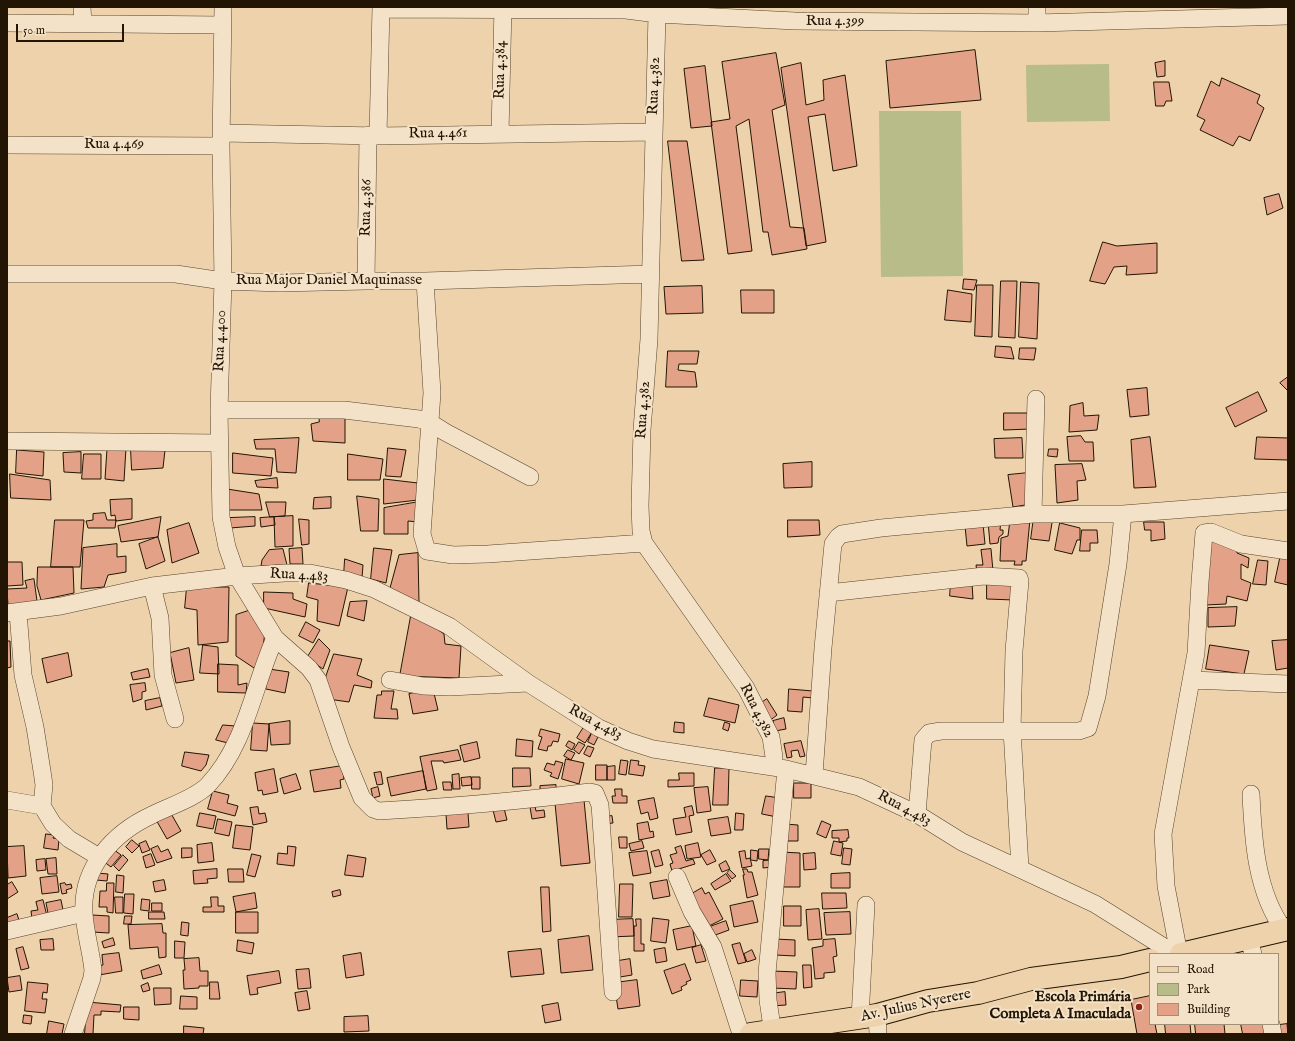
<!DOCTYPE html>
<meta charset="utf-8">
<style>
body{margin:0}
#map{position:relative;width:1295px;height:1041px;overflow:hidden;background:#edd2ab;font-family:"IM FELL English",serif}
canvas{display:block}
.frame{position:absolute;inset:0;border:8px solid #231503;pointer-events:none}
.legend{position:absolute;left:1149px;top:953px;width:130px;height:72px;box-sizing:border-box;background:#f3e2c8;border:1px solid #a09079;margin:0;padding:5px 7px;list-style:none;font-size:12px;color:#231503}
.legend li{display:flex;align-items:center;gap:8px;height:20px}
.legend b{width:20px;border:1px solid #a09079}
.scale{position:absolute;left:16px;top:24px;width:108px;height:18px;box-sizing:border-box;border:2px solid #231503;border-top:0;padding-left:5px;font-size:12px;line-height:14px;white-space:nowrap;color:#231503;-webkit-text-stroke:3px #f3e2c8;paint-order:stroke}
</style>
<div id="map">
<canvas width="1295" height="1041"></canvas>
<div class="frame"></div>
<ul class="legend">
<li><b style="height:5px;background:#edd2ab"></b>Road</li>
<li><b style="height:11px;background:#b8bc89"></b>Park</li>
<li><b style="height:11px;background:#e3a187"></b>Building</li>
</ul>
<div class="scale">50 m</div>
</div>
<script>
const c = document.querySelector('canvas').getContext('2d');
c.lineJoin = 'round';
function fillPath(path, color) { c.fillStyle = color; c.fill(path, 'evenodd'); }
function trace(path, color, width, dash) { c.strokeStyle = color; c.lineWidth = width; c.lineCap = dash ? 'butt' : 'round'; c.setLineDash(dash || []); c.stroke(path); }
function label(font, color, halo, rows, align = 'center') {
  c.font = font + ' "IM FELL English",serif'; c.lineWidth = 4; c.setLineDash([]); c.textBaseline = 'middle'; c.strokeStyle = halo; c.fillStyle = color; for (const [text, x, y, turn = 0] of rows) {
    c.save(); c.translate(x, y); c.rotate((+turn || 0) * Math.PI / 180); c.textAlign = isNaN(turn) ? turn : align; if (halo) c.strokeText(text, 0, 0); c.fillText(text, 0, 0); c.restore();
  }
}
fillPath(new Path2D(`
 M1109 64 1110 121 1027 122 1026 65Z
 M879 111H961L963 276 881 277Z`), '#b8bc89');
const building = new Path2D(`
 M975 50 981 100 890 108 886 61Z
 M776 53 785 105 772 110 790 227 804 228 807 249 772 255 768 232H763L749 119 736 126 752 251 728 254 711 122 730 119 722 62Z
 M1165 61V76L1157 77 1155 63Z
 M801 63 806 105 824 100 823 80 845 75 857 166 833 171 825 114 808 117 826 242 806 246 781 68Z
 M705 66 712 126 691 128 684 69Z
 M1222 78 1260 95 1257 103 1264 108 1250 141 1239 136 1233 146 1200 130 1205 120 1197 116 1211 81 1219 86Z
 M1154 82H1169L1172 101H1166L1164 106H1156Z
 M668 141H687L704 260 682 261Z
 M1279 194 1283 208 1267 215 1264 198Z
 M1103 242 1117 246 1157 243V273L1126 275 1127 266 1114 267 1105 284 1090 281Z
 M964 279 977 280 974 290 963 289Z
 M1001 281H1017L1015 338 999 337Z
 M1021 282 1039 283 1037 339 1019 337Z
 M977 285H993L992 337 975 336Z
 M702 286 703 313 666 314 664 287Z
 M741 290H774V313H742Z
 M948 290 972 294 971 322 945 320Z
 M996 346 1011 347 1014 359 995 357Z
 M1020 348H1036L1034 360 1019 359Z
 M668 351H699L697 364H679L678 370 695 372 697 387H666Z
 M1288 377V391L1280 383Z
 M1147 388 1149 415 1130 417 1127 390Z
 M1258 392 1267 411 1235 427 1226 408Z
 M1083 403 1084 416 1099 415 1097 430 1069 432 1070 406Z
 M1004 413H1030L1031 429 1004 430Z
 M319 414H345V443L313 441 311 424 319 422Z
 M1081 436 1085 442H1093L1094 461H1069L1067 437Z
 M1150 437 1156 487 1134 488 1131 440Z
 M1257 437 1288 438V460L1255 459Z
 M299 438 296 473 277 472 275 449H256L254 440Z
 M1022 438 1023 458H995L994 439Z
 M126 448 124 481 105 479 107 449Z
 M388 448 406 450 401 477 386 476Z
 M1049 449H1058L1057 457 1048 456Z
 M17 450 44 452 43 476 16 473Z
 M131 450H165L163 468 132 470Z
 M81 452V473L64 472 63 453Z
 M233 453 273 458 271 476 233 473Z
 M84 454H101V479H82Z
 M348 454 383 459 380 480H348Z
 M812 462V487L784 488 783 464Z
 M1082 464 1086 480 1077 481 1078 500 1057 503 1055 465Z
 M1028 473 1031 504 1013 507 1008 475Z
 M10 474 50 480 51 500 11 498Z
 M277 478 278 488 257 487 255 481Z
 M384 479 418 483V500L384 504Z
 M227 489 259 494 262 510H227Z
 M357 496 379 499 378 531H361Z
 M331 497V508L313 509 314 498Z
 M132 499V519L116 521 115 515 111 516 110 500Z
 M266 502H286L285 516 270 517Z
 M419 502 418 522 408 521V534H384V508Z
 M105 513 107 520H116L115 528H88L86 521 93 520V514Z
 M293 516V546L275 547 274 517Z
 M161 517 158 537 121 542 118 526Z
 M255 517V526L230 528 229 518Z
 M274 517 275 525 261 527 260 518Z
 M1034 517H1053L1049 541 1031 539Z
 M299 519 309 520V544L302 545Z
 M1030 519 1026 561H1022V565H1014L1015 561H1000L1001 538 1008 536 1010 520Z
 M55 520H84L80 567H51Z
 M788 520H819L820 535 788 537Z
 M1001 520 1000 530H1003V534L999 537 998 543 990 544 988 521Z
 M1144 522H1164L1165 539 1151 541V530H1145Z
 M189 523 199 553 172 563 167 530Z
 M1060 523 1080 528V540H1077L1072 554 1055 550Z
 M983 524 985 544 967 546 965 526Z
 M1082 530H1097L1098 543H1090V551H1080Z
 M1211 536 1238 545 1237 553 1249 558 1248 568 1241 564V579L1251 583 1247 601 1227 596 1226 604 1206 605Z
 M158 537 165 561 146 569 139 544Z
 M117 544V557L126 556V572L108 575 104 587 81 589 83 548Z
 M302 548 303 564H290L289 549Z
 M374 548 392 550 386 583 371 579Z
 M283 549 287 565 261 566 262 560 269 550Z
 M991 549 993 571 977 572 976 565H983L981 550Z
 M418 553 419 603 390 588 399 555Z
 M1281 554 1288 556V585L1275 582Z
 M345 559 363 565 362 578 344 575Z
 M1258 560 1268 561 1266 585 1253 584Z
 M7 562H22L23 585 7 586Z
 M38 567H73L74 593 41 600 37 586Z
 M34 579 37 601 8 606 7 589 27 588 25 581Z
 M951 581 972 583 973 599 950 596Z
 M987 581H1014V600L987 599Z
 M309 583 348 587 339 626 317 621 318 600 307 597Z
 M187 587H229L228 642 198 645 197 610 185 608Z
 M264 592 293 593V599L307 604 305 617 264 608Z
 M367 601 364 621 347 616 350 602Z
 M1237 607 1235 626 1208 627V608Z
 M254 609 265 631 262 657 257 670 236 656V615Z
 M411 616 420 617 444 634 445 644 461 646 459 678 400 676Z
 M306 622 320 630 313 643 299 636Z
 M319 639 330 650 323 669 307 658Z
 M1288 640V668L1276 670 1272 641Z
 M7 641H10L11 667 7 668Z
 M203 645 218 647 219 674 200 673Z
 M1210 645 1249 651 1244 674 1206 669Z
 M189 648 194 680 176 683 170 653Z
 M68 653 72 676 47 683 42 659Z
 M334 654 362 659 357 675 372 681 371 688 354 685 349 702 328 699 323 685Z
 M218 664 238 665V685L247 683 246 693 218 692Z
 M148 669 150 677 133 680 131 673Z
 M269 669 289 672 285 693 266 689Z
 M145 683 146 691 142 692V699L133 702 130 685Z
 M433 689 438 710 413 714 409 694Z
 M789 689 813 691V698L803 697 802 712 788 711Z
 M382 691H394L391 709H397L398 719 374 718 377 695H381Z
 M160 698 162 706 146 710 145 701Z
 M709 698 739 705 735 723 704 716Z
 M767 699 777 715 768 722 757 706Z
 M784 718 786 729 775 731 773 721Z
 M290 721V744L271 745 269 724Z
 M675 722 684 723V733L674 732Z
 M725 722 730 724 728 731 723 729Z
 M253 723 269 724 267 751 251 750Z
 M223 725 236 726 232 744 216 740Z
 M584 727 592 732 585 743 577 738Z
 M541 729 560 734 558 742 553 741 551 746H548L547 751 538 749 542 737 539 736Z
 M592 733 598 737 594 745 588 742Z
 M517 739 533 741 532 757 516 756Z
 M569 741 575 744 572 750 566 746Z
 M801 741 805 756 800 757 798 750 791 751 792 757 787 758 784 744Z
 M477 742 480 758 464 762 460 746Z
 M579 742 585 745 579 754 574 750Z
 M588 746 594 748 590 757 584 754Z
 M458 750 461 760 444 763 443 761H431L437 789 427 791 420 757Z
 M568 750 575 753 571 760 564 756Z
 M185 752 209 755 206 765 201 771 182 766Z
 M566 759 584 763 579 784 562 779Z
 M621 760 628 761 626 775 619 774Z
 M631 760 639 761 638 765 645 766 643 776 629 774Z
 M556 761 563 763 558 779 550 776 552 773 544 770 547 763 554 765Z
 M596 765H607V780H596Z
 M342 766 344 779 340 780 341 788 314 792 310 771Z
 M615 766V780H607V767Z
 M513 768H530L531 786 513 787Z
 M715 768H729L728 805H713Z
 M274 769 278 792 263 795 262 790 258 791 255 773Z
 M423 771 426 789 391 796 387 778Z
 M381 772 383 784 377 785 374 773Z
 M679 773H694V786L668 787V780H679Z
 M296 774 301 789 284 794 280 779Z
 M459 774 460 789H453L452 775Z
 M471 777 472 785 462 786 461 778Z
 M472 777H480V789H472Z
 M443 782H451L452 790H444Z
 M794 783H811V798H794Z
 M556 785V795H540V786Z
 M378 787 380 796 373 798 371 789Z
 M708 787 711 811 697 813 694 788Z
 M615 789H622V796H627V803H613L612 796H615Z
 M213 791 229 795 227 803 238 806 235 816 208 809Z
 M766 796 780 798 777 817 762 814Z
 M654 798 658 818 650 820 648 812 641 814 638 801Z
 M584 800 590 863 561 866 555 803Z
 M535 806 536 811 544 810 545 817 532 819 530 807Z
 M692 806 694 815 689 816 692 832 676 835 673 819 686 817 684 808Z
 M258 807 259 814 265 813 267 822 253 825 250 808Z
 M504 808 507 820 496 822 493 810Z
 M169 810 181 831 167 839 155 818Z
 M200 813 216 816 213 829 197 826Z
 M468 813 469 827 447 829 446 814Z
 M736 813 744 814 743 830H735Z
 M612 816 613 823 603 824 602 817Z
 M728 817 731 833 711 836 708 820Z
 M218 819 232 822 229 836 215 833Z
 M822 821 831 825 826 838 817 834Z
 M648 822 650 832 653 831 654 837 639 840 637 824Z
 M785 824 798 825V841H784Z
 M236 825 253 827 250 850 233 848Z
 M848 830 849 838H847V841L839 842V838H832V831Z
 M46 834 54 835 53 838 59 839 58 850 44 848Z
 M619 837H627V848H620Z
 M132 840 139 846 132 853 126 847Z
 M146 841 150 850 142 853 139 844Z
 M642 841 644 848 631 851 629 844Z
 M834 841 843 843 841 856 831 854Z
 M212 843 214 861 198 863 197 845Z
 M698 843 701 857 687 859 685 846Z
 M24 846 26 876 8 878 7 847Z
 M158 846 161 852 168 849 172 858 157 863 151 849Z
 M288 846 296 847 294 866 277 864 278 853 287 854Z
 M681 846 686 861 693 859 695 864 672 871 670 864 673 863 670 855 677 853 675 848Z
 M182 848H192V857L182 858Z
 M844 848 852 849 850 865 842 864Z
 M113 849 121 855 111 867 103 861Z
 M759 849H769L768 860 759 859Z
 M659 850 663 865 655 867 651 852Z
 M710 850 716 861 707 865 701 855Z
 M751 850 758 851 757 861 751 860Z
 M647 851 651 873 633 876 629 853Z
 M745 851 746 859 750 858 752 866 742 868 739 852Z
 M781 852 800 853V887H781Z
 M815 853 816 869 804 870 803 854Z
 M151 854 155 865 146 868 143 857Z
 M252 854 261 856 255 877 247 875Z
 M123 855 128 860 119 871 114 866Z
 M348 855 366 858 363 877 345 875Z
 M56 858 57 874H48L46 859Z
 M45 859 46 870 37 871 36 860Z
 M772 860V867L763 868V861Z
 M726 861 730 869 722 872 719 865Z
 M217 869V878L207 879 208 883 194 884 193 871Z
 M228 869H243L244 882H229Z
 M743 869H747L748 872H752L758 895 747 898 743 875H744Z
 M730 870 736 876 732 879 727 873Z
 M97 873 108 874 107 881 96 880Z
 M850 873V888H831V874Z
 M726 874 731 881 715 890 711 884Z
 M117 875 124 876 123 893 116 892Z
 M57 876 59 892 42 894 40 878Z
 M164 880 166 890 155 892 153 882Z
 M667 880 670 896 653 899 650 883Z
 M12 882 18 892 7 899V885Z
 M65 883 66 885 71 884 72 888 66 890 67 893 62 894 60 884Z
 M107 883H114L113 913 107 912V907H99L100 891H106Z
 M620 884H633L632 917H619Z
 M541 887H549L551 931 543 932Z
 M702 888 705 894 709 892 723 919 707 927 690 895Z
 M340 890 341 895 333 897 332 892Z
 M255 893 257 908 236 912 233 897Z
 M822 893H846L847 908 823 909Z
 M125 894H134L133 914 124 913Z
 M115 897H123V913H116Z
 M211 897H218V906H224V912H203V907H211Z
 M142 899 150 900 149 911 141 910Z
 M43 900 47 916 32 919 31 911 38 910 36 902Z
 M61 900 64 915 49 918 46 903Z
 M753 901 758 922 734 927 730 906Z
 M152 903H162V911H152Z
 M784 906H801V926H784Z
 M819 909 822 939 808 940 806 910Z
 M149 912H164L165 919H149Z
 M236 912H258V933H236Z
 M850 912 851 934 826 935 824 913Z
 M17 914 20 923 7 928V918Z
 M92 915 109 916V933L92 932Z
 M125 916H132L131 924H124Z
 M653 918 669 920 666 943 651 941Z
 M633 919 634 936 609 937 608 920Z
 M636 919H641V944H644V951H634V926H636Z
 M726 921 729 930 710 937 707 928Z
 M182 922 189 923 188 936 181 935Z
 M162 924 163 933H166V957L159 958 158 947 130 949 128 925Z
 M692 926 696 946 677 950 673 930Z
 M589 936 593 970 561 973 558 940Z
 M113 938 115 945 104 948 102 942Z
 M53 939 54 950H41L40 940Z
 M775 939 795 940V956L775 955Z
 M835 939 837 956 833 957 835 972 824 973V978L815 979 812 948 823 946V940Z
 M238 940 254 943 252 954 237 951Z
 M175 941 185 942 184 958H175Z
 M740 943 746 962 738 964 732 945Z
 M701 945 706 961 696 963 692 948Z
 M23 947 29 968 21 970 16 949Z
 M665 948 667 961 656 963 654 950Z
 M541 949 544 974 511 977 508 952Z
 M752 950 756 959 747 962 744 954Z
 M119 953 122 971 99 975 97 966 103 965 102 955Z
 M361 953 364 975 346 978 343 956Z
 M199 958 200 971H208V986H199V988L184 989 183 970H185L184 959Z
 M630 959 632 975 614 978 612 962Z
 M685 964 691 980 686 982 687 984 681 987 682 990 672 994 664 971Z
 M159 965 162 974 143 979 141 971Z
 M803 965H811L812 987 804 988Z
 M309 969 311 988 298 989 296 970Z
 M279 971 281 983 257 988 258 994 250 995 247 976Z
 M772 971 797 972 796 989 771 988Z
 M20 976 22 990 9 992 7 978Z
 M637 980 640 1006 618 1009 614 983Z
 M741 980 758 981 757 997 740 996Z
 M28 982 48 984 47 993 43 992 42 999H47L45 1013 25 1011Z
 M210 982H218L220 999H210Z
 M148 983 150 990 143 992 141 986Z
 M154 988H171V1004L155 1005Z
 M307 991 310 1009 298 1011 295 993Z
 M785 992 786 1005 771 1006 770 994Z
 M181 996 197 997V1009H180Z
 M1150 996V1024H1155L1157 1034H1137L1131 1000Z
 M87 1002 121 1005 120 1012 101 1011V1015H94L93 1034H85Z
 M558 1003 561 1020 545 1023 542 1006Z
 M124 1007H139V1020L124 1019Z
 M24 1015 32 1016 31 1024 23 1023Z
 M368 1016 369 1031 344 1032V1017Z
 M49 1021 64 1024 62 1034H47Z
 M1165 1024H1190L1191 1034H1166Z
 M1195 1024H1224L1225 1034H1196Z
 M1241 1024H1268L1270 1034H1243Z
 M1287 1024 1288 1034H1280L1279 1025Z
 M184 1026 204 1028 203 1034H184Z`);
fillPath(building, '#e3a187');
trace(building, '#231503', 1);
const minor = new Path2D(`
 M82 7 83 23
 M381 9 626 10 657 14 795 21 1037 23 1288 16
 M657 14 649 339 642 430 640 506 641 531 644 543 746 688 771 737 774 757 773 767
 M7 23 222 25
 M1037 23V7
 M221 133 378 136 654 132
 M500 133 503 7
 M378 136 381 7
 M7 145 221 146
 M7 274H176L223 281 280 283 366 281H425L651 274
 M366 281 368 135
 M425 281 432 393 422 534 427 551 453 555 488 554 644 543
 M219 410H344L419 419 429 422 445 432 530 477
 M7 441 220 443
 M1033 514 1036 399
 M152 586 160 618 163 675 175 719
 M828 593 984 576 1019 578 1020 581 1014 651 1012 730 1020 868
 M18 612 23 675 35 727 42 771 44 785 42 806 53 824 69 839 99 857
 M7 613 61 606 152 586 237 576 285 573H310L346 580 374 589 449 626 528 683 599 728 628 741 653 749 786 769 859 787 917 814 962 842 1095 904 1175 954
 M275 638 309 668 318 680 341 747 362 798 373 809 379 811C450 807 520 801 590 792L595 793 600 805 613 992
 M390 680 423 686 450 687 528 683
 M1192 680 1288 684
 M814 775 823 648 833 544 838 537 842 534 881 528 1033 514H1123L1288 501
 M1251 794C1253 839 1256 892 1284 930
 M7 800 42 806
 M917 814 923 740 929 733 941 731H1079L1088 728 1097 696 1118 564 1123 514
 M677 877 692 912 713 947 741 1034
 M7 931 84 913
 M1249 939 1253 954
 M1179 954 1166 886 1163 834 1196 653 1200 582 1204 533 1211 532 1241 544 1288 551
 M877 1015 878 1034
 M860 1018 866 905
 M1271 1024 1273 1034
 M73 1034 92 978 93 970C91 951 85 932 84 913 81 868 113 833 152 815 167 807 196 798 208 785 246 745 253 687 275 638L237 576 227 547 221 517 219 410 223 281 221 146 223 7
 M773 1034 768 1000 767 973 786 769`);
const major = new Path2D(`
 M1181 954 1288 929
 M751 1034 877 1015 928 1001 978 993 1031 979 1121 967 1150 960`);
trace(minor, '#56442d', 18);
trace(major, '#231503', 24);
trace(minor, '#f3e2c8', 17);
trace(major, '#edd2ab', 22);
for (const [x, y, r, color] of [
 [1139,1007,4,"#8f2418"]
]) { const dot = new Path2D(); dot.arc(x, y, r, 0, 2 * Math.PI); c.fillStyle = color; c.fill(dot); trace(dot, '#f3e2c8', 1.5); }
label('15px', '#231503', '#f3e2c8', [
 ["Rua 4.399",835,22],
 ["Rua 4.384",501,70,-89],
 ["Rua 4.382",655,86,-88],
 ["Rua 4.461",438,134,-1],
 ["Rua 4.469",114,145],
 ["Rua 4.386",367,208,-89],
 ["Rua Major Daniel Maquinasse",329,281],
 ["Rua 4.400",221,341,-88],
 ["Rua 4.382",644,410,-86],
 ["Rua 4.483",299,576,3],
 ["Rua 4.382",756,711,63],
 ["Rua 4.483",595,723,28],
 ["Rua 4.483",904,809,28],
 ["Av. Julius Nyerere",916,1006,-12]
]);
label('bold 15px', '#231503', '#f3e2c8', [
 ["Escola Primária",1131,998],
 ["Completa A Imaculada",1131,1015]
], 'right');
</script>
